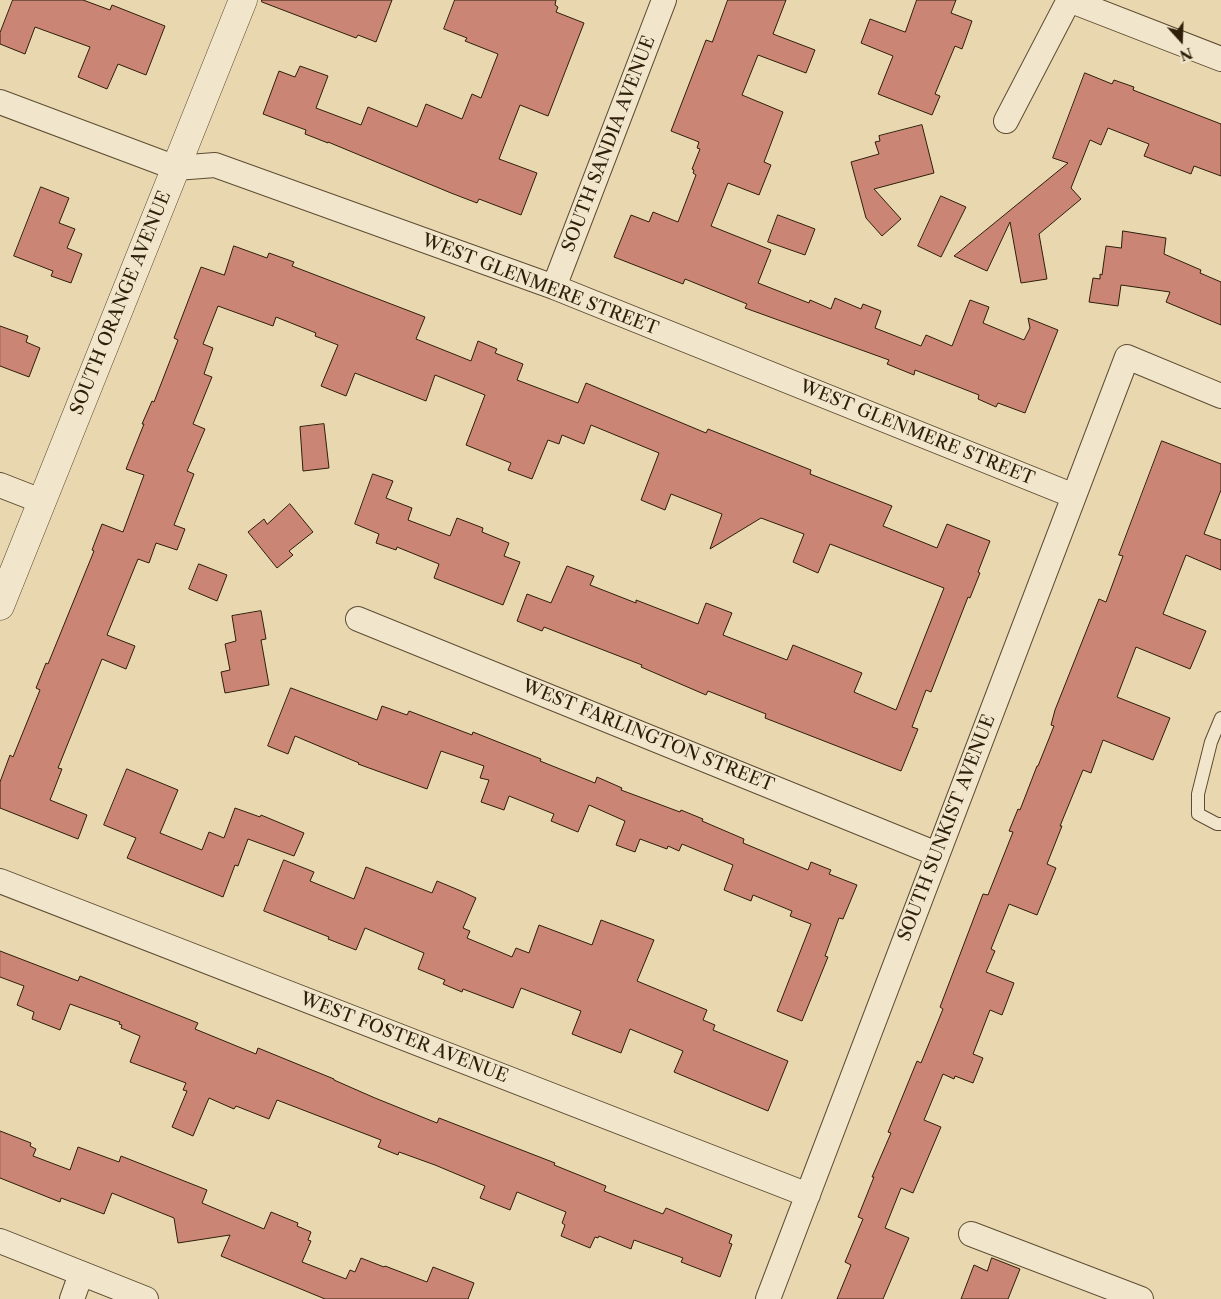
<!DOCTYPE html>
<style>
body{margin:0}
#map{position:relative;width:1221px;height:1299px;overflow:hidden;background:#e9d8af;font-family:"Libre Caslon Text",serif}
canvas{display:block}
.north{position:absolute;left:1156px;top:15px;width:50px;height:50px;-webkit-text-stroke:4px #f1e6cb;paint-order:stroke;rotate:160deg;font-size:14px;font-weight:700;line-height:20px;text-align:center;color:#2e1e0a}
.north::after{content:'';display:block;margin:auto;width:18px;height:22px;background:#2e1e0a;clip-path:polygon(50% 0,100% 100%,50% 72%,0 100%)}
</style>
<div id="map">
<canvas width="1221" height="1299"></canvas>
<div class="north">N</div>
</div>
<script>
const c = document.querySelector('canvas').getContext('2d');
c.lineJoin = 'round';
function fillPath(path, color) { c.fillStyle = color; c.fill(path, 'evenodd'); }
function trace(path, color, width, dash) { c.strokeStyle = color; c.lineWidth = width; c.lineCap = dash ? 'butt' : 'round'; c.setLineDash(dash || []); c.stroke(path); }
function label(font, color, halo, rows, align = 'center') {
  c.font = font + ' "Libre Caslon Text",serif'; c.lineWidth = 4; c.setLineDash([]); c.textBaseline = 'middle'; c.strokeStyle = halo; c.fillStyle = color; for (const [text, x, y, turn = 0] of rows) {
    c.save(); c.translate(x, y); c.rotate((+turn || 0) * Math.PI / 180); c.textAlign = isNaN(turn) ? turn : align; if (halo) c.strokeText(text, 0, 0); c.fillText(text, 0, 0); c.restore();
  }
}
const building = new Path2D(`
 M13 0H83L110 10 112 5 165 26 146 75 118 64 107 89 78 77 90 47 35 27 25 54 0 44V33Z
 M262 0H392L376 42 358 35 356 38 262 2Z
 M455 0H556L555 5 558 7 556 12 584 23 548 116 520 105 499 159 537 173 521 215 479 199 477 203 451 193 328 142V143L305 134 306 130 263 114 279 71 295 77 300 66 328 76 316 108 361 125 368 107 417 127 426 104 462 119 472 94 481 98 498 54 465 41 467 38 444 29Z
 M728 0H786L773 34 815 50 806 73 758 55 742 95 783 112 764 162 771 165 759 195 728 183 711 226 771 250 758 283 809 303 810 300 831 309 835 298 861 309 863 304 881 311 875 328 921 346 926 335 952 346 970 300 989 307 983 323 1024 340 1030 328 1028 318 1058 330 1025 413 998 403 996 407 978 399 979 395 915 370 914 375 887 364 889 360 745 308 747 304 685 279 683 284 614 257 631 215 649 222 653 212 678 222 696 175 693 173 694 170 692 169 700 149 697 148 699 142 671 131 706 40 712 42Z
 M917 0H956L951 13 972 21 962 49 955 46 935 94 940 96 932 115 878 94 893 56 861 43 870 19 905 32Z
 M1085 73 1112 84 1114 80 1134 87 1133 90 1221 124V176L1194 166 1191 174 1144 156 1149 144 1108 128 1101 145 1090 140 1071 188 1081 199 1039 234 1047 279 1021 283 1010 222 987 271 954 256 1068 163 1053 158Z
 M922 125 934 173 874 189 901 219 882 236 866 218 851 162 879 154 875 142 880 141 879 136Z
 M41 187 69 198 59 223 75 229 67 248 82 254 71 283 51 276 53 271 14 256Z
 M941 196 966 207 941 257 918 246Z
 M778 215 815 229 805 255 768 242Z
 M1123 231 1166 238 1164 254 1201 270 1200 273 1221 282V325L1166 302 1170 292 1121 285 1118 306 1089 302 1093 278 1100 279V274L1102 275 1106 246 1121 248Z
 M234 246 267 258 269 253 294 262 292 266 425 317 416 339 471 361 478 341 497 349 495 353 523 364 517 380 578 403 586 383 706 433 708 429 811 470 810 474 892 506 883 526 937 548 947 524 990 541 978 572 980 573 970 598 968 597 931 692 926 690 912 727 918 729 901 771 765 718 766 714 708 691 706 695 641 667 642 665 544 627 542 631 517 621 527 594 551 603 567 566 594 576 590 585 636 603V600L698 624 706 603 732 613 723 635 787 660 793 645 862 673 854 692 896 710 944 588 830 544 818 573 793 562 804 534 761 518 710 549 722 514 671 494 665 510 641 500 659 453 591 425 584 444 562 435 559 444 548 440 532 479 508 470 511 463 466 445 485 395 435 375 426 401 355 373 346 396 321 386 338 345 315 336 316 333 276 317 273 326 218 306 203 344 213 348 204 374 212 377 193 424 205 429 187 471 194 474 174 525 185 529 177 550 156 543 149 563 138 559 107 635 135 646 126 669 102 659 58 768 62 769 50 800 87 815 78 839 0 808V782L10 755 13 757 40 690 36 688 46 663 48 664 94 551 92 550 102 524 123 532 144 475 126 469 144 424H142L152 401 154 402 178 340 174 338 201 267 224 275Z
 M0 326 28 336 26 342 40 348 29 377 0 366Z
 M324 424 329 468 303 471 300 427Z
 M1162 441 1221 464V490L1204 534 1221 540V570L1186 555 1163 614 1206 631 1190 669 1136 647 1117 697 1170 718 1153 760 1103 740 1091 773 1083 770 1060 826H1062L1047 864 1056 868 1037 915 1009 904 991 949 995 951 986 972 1014 983 1002 1015 990 1010 973 1054 983 1058 973 1083 955 1076 954 1079 943 1074 924 1120 941 1127 913 1193 901 1188 885 1228 909 1238 883 1299H837L851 1265 845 1262 863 1219 858 1217 874 1177H872L891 1133 888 1132 917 1061 921 1063 943 1009 940 1007 983 894 988 895 1013 832 1009 831 1018 809 1020 810 1037 766H1038L1054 726 1051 725 1055 710 1099 599 1106 602 1123 556 1119 555Z
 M373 474 393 481 386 498 412 508 408 520 450 536 457 518 483 528 482 532 509 543 504 556 520 562 503 605 434 578 439 564 397 547 396 550 376 543 379 534 355 524Z
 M290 504 313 532 289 551 293 555 277 568 248 532 264 519 267 524Z
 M199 564 227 575 217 601 189 589Z
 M261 611 266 639 261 640 269 685 225 693 221 672 230 670 225 644 236 641 232 616Z
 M291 688 377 720 382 706 407 715 409 711 472 735 473 732 541 759 540 761 595 783 597 777 622 788 621 790 680 812 681 810 703 819 702 821 744 839 743 843 808 870 811 862 831 870 829 874 857 885 843 919 839 918 825 956 828 957 802 1021 777 1011 811 924 790 916 792 911 753 895 751 901 724 890 733 865 682 844 679 851 668 846 667 849 640 839 635 852 616 845 625 821 589 805 578 832 551 821 554 814 509 796 504 810 481 802 489 780 480 778 484 766 441 751 427 789 358 764 359 763 295 736 288 754 268 746Z
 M127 769 178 790 160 833 202 850 209 832 224 838 235 808 260 817 261 815 304 833 294 856 248 839 238 866 235 865 223 897 127 858 136 838 104 825Z
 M284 860 314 872 310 881 354 899 366 867 432 893 437 881 461 891 476 898 463 928 470 931 467 938 512 957 516 948 529 953 539 925 592 945 601 920 654 940 637 981 707 1010 703 1020 715 1025 713 1030 788 1061 768 1111 674 1072 683 1051 630 1029 621 1053 572 1034 581 1011 521 988 513 1008 463 989 462 992 443 984 445 980 418 969 424 953 365 928 356 950 328 939 329 937 264 911Z
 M0 951 78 981 80 976 198 1023 195 1029 256 1054 258 1048 334 1079V1080L375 1098 437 1123 439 1118 555 1163 554 1165 606 1186 604 1191 663 1214 666 1208 732 1235 729 1243 732 1244 720 1277 681 1262 683 1258 634 1240 631 1249 599 1236 598 1238 595 1237 590 1248 561 1236 565 1225 562 1223 566 1212 517 1192 510 1210 480 1198 485 1186 435 1165 399 1152 398 1155 378 1147 381 1140 277 1100 269 1119 236 1106 234 1109 209 1098 193 1136 172 1127 187 1091 183 1090 186 1083 130 1062 140 1036 121 1028 122 1025 119 1024 120 1022 70 1004 60 1030 32 1019 34 1012 17 1005 24 986 0 977Z
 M0 1131 31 1143 30 1146 36 1149 33 1156 70 1170 78 1147 119 1162 121 1156 207 1190 202 1203 264 1229 271 1212 298 1223 297 1226 311 1232 308 1240 311 1241 302 1262 346 1279 350 1270 355 1272 361 1258 384 1267 385 1266 427 1282 433 1267 474 1283 468 1299H325L221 1256 230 1235 178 1243 174 1218 112 1193 104 1214 61 1198 60 1202 0 1178Z
 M992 1258 1020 1269 1008 1299H961L974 1265 987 1271Z`);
fillPath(building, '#cb8575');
trace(building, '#2e1e0a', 1);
const service = new Path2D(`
 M1221 718 1211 742 1198 794V814L1217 824H1221`);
const minor = new Path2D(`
 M1069 0 1221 59
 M0 102 176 168 215 165 554 287 1074 496
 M1006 121 1069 0
 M554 287 664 0
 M0 485 41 501
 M358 619 937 854
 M0 881 808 1195
 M971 1234 1141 1299
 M0 1241 146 1299
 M72 1299 81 1274
 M768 1299 1127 357 1221 396`);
const tertiary = new Path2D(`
 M0 606 243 0`);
trace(service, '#5d4c33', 14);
trace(minor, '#5d4c33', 26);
trace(tertiary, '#5d4c33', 29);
trace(service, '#f1e6cb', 12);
trace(minor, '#f1e6cb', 24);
trace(tertiary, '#f1e6cb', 28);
label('18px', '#2e1e0a', '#f1e6cb', [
 ["SOUTH SANDIA AVENUE",609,144,-69],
 ["WEST GLENMERE STREET",540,285,21],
 ["SOUTH ORANGE AVENUE",121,303,-68],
 ["WEST GLENMERE STREET",917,433,22],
 ["WEST FARLINGTON STREET",648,736,22],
 ["SOUTH SUNKIST AVENUE",947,828,-69],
 ["WEST FOSTER AVENUE",404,1038,21]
]);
</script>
